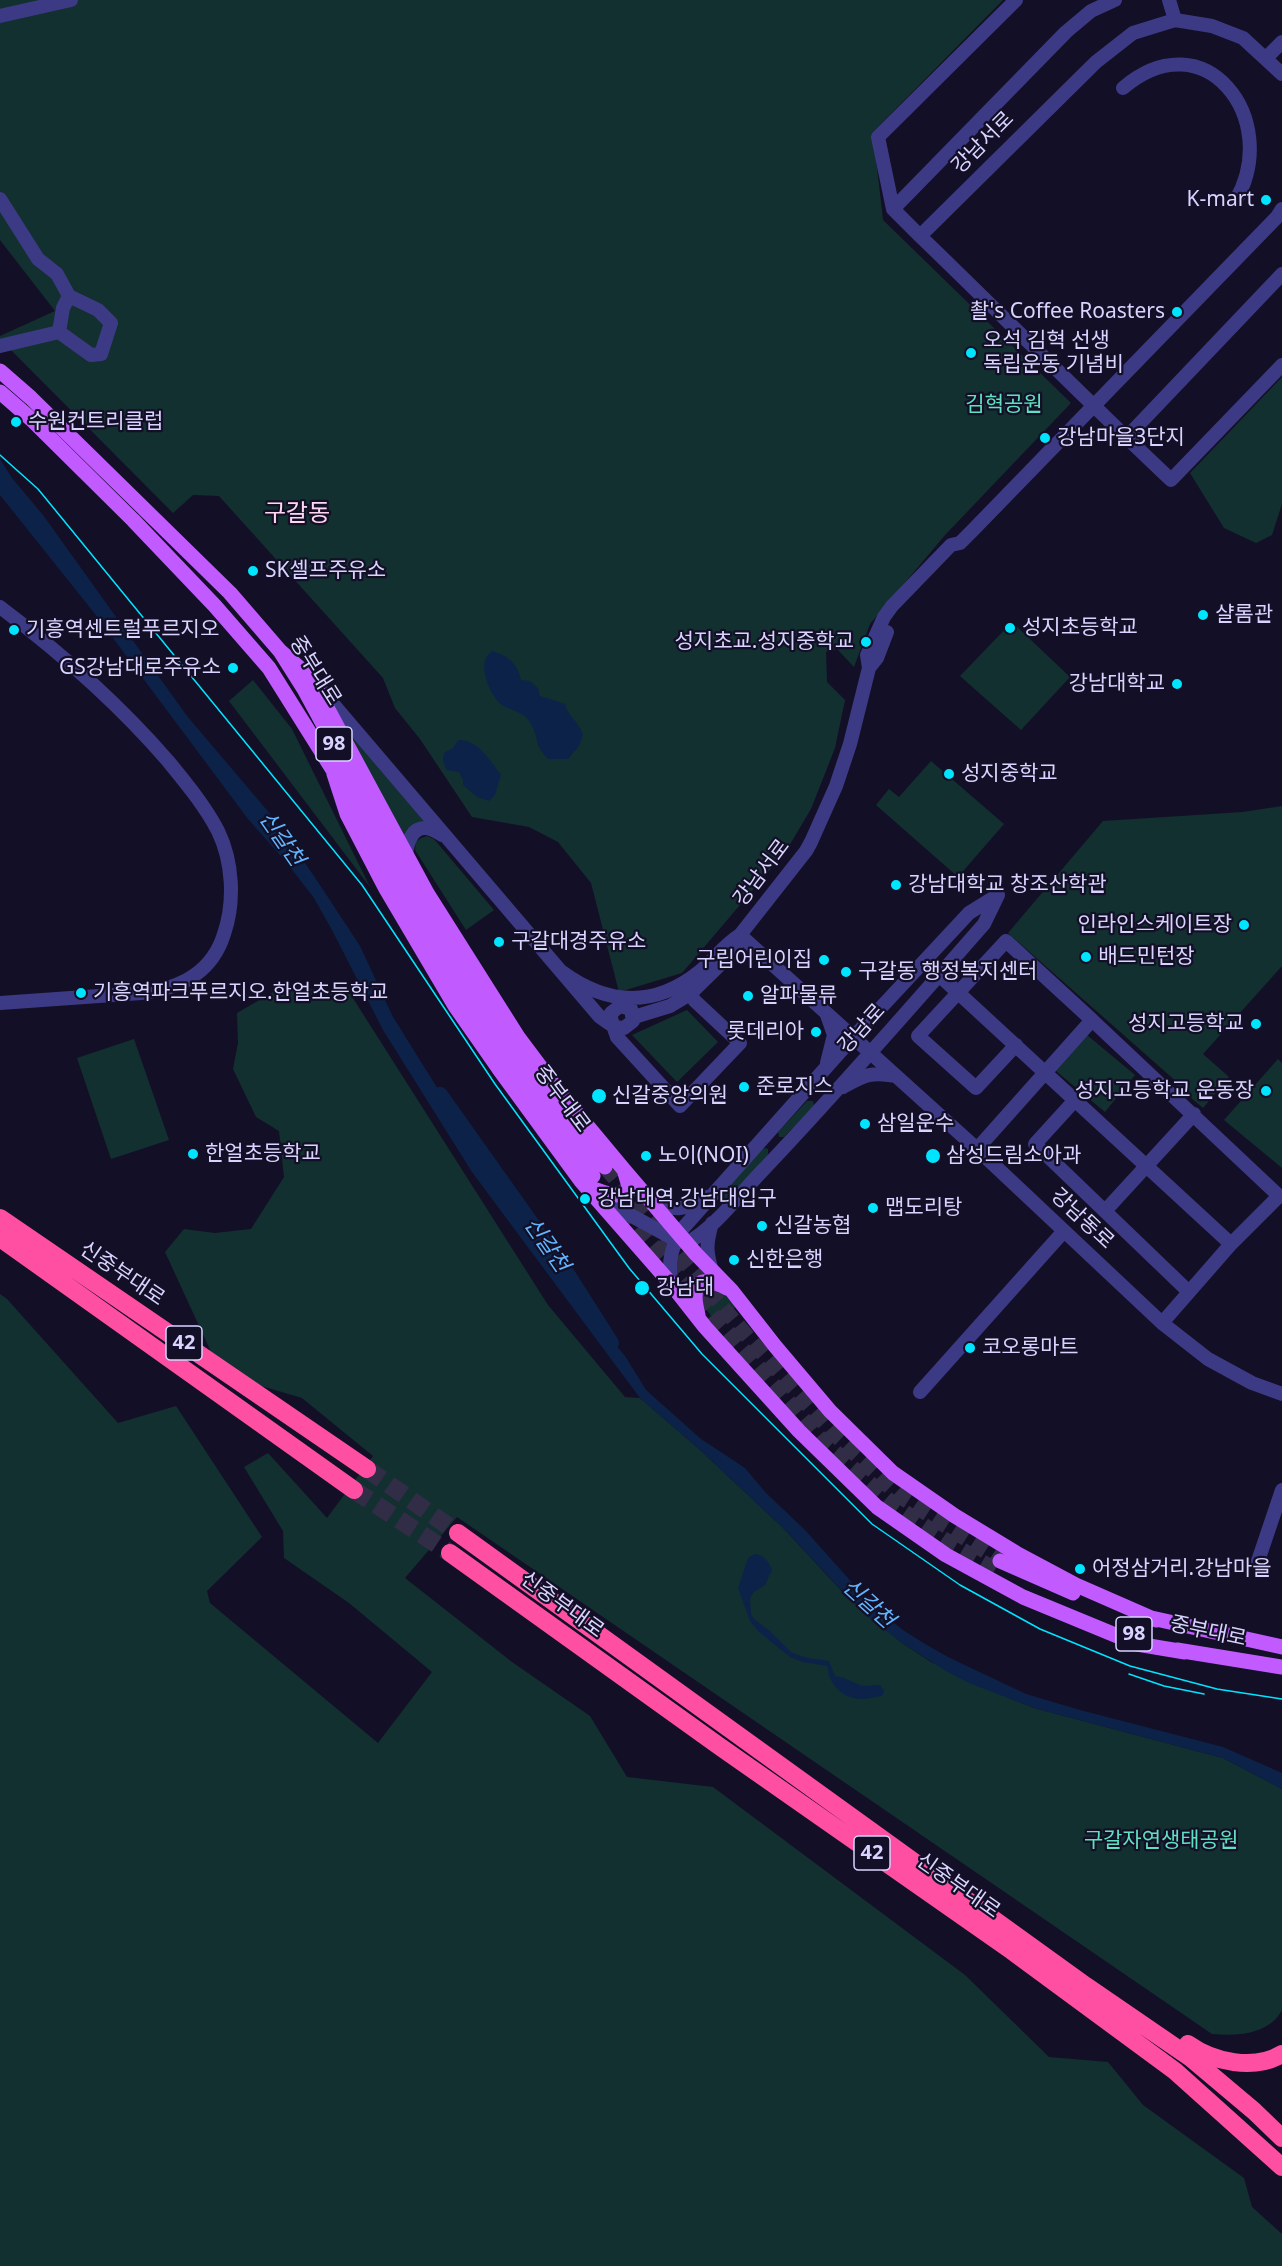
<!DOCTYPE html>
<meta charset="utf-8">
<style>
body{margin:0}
canvas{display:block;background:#130f26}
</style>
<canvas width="1282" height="2266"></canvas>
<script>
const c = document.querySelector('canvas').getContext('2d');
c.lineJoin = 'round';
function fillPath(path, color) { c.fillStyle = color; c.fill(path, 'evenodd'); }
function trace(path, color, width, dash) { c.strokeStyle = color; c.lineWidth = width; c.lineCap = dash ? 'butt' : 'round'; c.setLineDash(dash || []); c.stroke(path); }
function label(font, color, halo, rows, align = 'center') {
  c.font = font + ' "Noto Sans","Noto Sans KR",sans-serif'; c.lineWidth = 4.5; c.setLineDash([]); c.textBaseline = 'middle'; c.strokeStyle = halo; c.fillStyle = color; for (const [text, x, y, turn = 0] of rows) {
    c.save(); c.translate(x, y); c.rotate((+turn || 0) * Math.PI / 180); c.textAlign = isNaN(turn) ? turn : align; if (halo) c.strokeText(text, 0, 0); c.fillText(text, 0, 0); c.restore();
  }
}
fillPath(new Path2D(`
 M0 0H1003L873 132 883 220 1071 403 946 534 870 624 854 667 837 649 826 652 827 682 845 700 835 748 811 809 786 851 682 973 619 992 591 883 558 842 529 827 472 817 420 739 395 708 383 678 219 496 193 495 173 513 0 339V336L55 311 0 240Z
 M1282 377V504L1272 535 1256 543 1224 528 1190 473Z
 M1012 622 1070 677 1021 730 960 676Z
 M253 680 292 729 370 887 229 701Z
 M328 703 437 829 404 840Z
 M931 761 1004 824 958 877 876 805 889 789 899 797Z
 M1282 806V966L1203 1054 1229 1077 1203 1108 1176 1085 1178 1083 1008 933 1103 821 1243 812Z
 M427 836 434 839 494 910 466 930 415 850 416 842 421 838Z
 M282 987 349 992 548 1305 625 1397 640 1398 699 1449 783 1528 851 1601 902 1643 931 1662 1004 1696 1034 1708 1223 1758 1282 1789V2010C1269 2035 1237 2036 1212 2034L457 1517 405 1578 512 1662 590 1716 627 1777 713 1787 965 1975 1049 2057 1108 2062 1143 2105 1244 2178 1252 2207 1282 2234V2266H0V1294L7 1299 118 1423 176 1406 262 1537 207 1591 210 1603 378 1743 432 1672 349 1603 284 1558 283 1531 244 1467 268 1453 327 1518 373 1456 302 1398 241 1380 212 1354 165 1252 184 1229 215 1233 251 1229 284 1177 279 1131 256 1117 233 1069 238 1043 237 1013Z
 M687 1010 718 1042 677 1082 632 1035Z
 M1087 1035 1135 1075 1105 1112 1056 1071Z
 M134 1039 169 1140 111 1159 77 1058Z
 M1278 1059 1282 1063V1168L1224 1120Z
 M807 1101H813L814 1106 784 1137H779L778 1132Z
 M765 1148 768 1149V1156L728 1200H722L721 1194 762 1149Z
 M715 1288 738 1305 714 1326 710 1314 701 1304V1294L705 1289Z`), '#12302f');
fillPath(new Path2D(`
 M0 459 12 478 43 515 187 716 271 815 314 876 360 946 393 1017 509 1203 591 1315 625 1356 646 1390 701 1439 745 1468 766 1493 805 1530 873 1606 903 1630 925 1644 950 1658 1026 1694 1080 1710 1223 1747 1282 1773V1789L1223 1758 1034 1708 969 1683 946 1671 902 1643 863 1613 783 1528 699 1449 640 1398 472 1172 383 1030 332 930 314 898 287 863 248 819 95 614 0 495Z
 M492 651C509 656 517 663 521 680L530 681 538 688 540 696 565 704C568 717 578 720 583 735L579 746 568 759H548C533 743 540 741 532 726 524 710 513 712 502 705 491 697 480 671 486 658 487 655 490 653 492 651Z
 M458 740C478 739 489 760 501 774L495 795 489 801 477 797 463 785V780L459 772 446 770 443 760 444 753 453 748Z
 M755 1554C763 1554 770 1563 772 1570L765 1585 754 1592 750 1598 751 1614 755 1620 770 1631 792 1653 808 1658 829 1661 835 1676 844 1678 862 1686 880 1685 884 1690 883 1695C862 1702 842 1701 831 1680 828 1676 829 1671 827 1666L803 1662 790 1657 759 1632 750 1621 738 1588 748 1558Z`), '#0c2248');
trace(new Path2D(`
 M440 1095 569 1277 611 1343`), '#0c2248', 16);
trace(new Path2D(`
 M605 1167 753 1343 830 1430 898 1495 1000 1561
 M623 1210 820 1438 892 1503 944 1539 996 1570`), '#312d47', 15, [15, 8]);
trace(new Path2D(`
 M367 1469 458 1533
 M354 1490 450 1553`), '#312d47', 18, [18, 9]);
trace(new Path2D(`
 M1169 0 1175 20
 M0 16 71 0
 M1266 58 1282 42
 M1282 74 1243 38 1212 26 1175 20 1133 33 1096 62 920 236C1004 317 1086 400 1171 480L1282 365
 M1123 88C1205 18 1282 119 1236 200
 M0 199 38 259 57 274 69 296
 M893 209 1066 32 1091 11 1115 0
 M920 236 893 209 878 137 1016 0
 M0 346 59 332 91 355 101 354 111 323 98 310 69 296 63 308 59 332
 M1126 438 1282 274
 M0 607C61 653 118 703 168 761 186 783 205 806 218 831 233 862 235 902 224 934 212 973 179 989 141 993L0 1003
 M869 668 877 658 887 632
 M322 691 599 1016C606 1021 615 1029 624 1028L633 1021 631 1009 620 1006 611 1013C610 1021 615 1030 617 1037L680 1106 740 1043 695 1001 690 994
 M406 853C410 829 421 821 442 835
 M740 935 977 1149 1162 1323 1208 1359 1252 1383 1282 1394
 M562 972C607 1005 654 1008 699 972 714 960 723 946 740 935L806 851 811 842 836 786 850 744 869 668 867 655 884 617 892 606 951 545 960 543 973 530 1277 217 1282 209
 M939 975 1231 1244
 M634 1017 670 1006 690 994 734 951 740 935
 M1016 1045 976 1088 918 1036 1006 941 1092 1020
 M827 1063 834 1035 827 1015
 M843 1087C863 1076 871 1071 895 1076
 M1076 1099 1035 1144 1189 1292
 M977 1149 1092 1020 1279 1196 1231 1244 1162 1323
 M597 1193 610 1204 676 1240 687 1243C715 1228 742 1191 765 1168 840 1089 912 1006 984 924L998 895
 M650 1200C678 1212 680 1211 707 1197
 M1105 1211 1194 1114
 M712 1223C706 1244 706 1251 712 1271
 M672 1285C667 1263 671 1246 684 1227L847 1044 969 913 998 895
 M920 1392 1064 1231
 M1258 1561 1282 1490`), '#3d3a85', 14);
trace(new Path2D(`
 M0 371 31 398 230 593 280 651 304 689 414 892 457 963 508 1044 574 1132 605 1167
 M0 392 31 419 133 520 215 606 269 668 358 810 400 891 456 989 521 1081 593 1176
 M280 651 311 678 427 893 518 1037 560 1093 625 1171 696 1254 732 1291 775 1346 830 1411 893 1473 955 1516 1016 1553 1076 1585 1156 1620
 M334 774 347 814 386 889 455 1006 499 1069 581 1181 672 1285 705 1327 799 1431 877 1507 946 1555 1023 1597 1137 1644 1185 1652
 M591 1188C605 1193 617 1200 630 1190L625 1173
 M698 1315C691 1287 696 1272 727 1288
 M1000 1561 1073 1593
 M1147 1617 1282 1647
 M1177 1650 1282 1667`), '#c25bff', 15);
trace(new Path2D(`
 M0 1218 367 1469
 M0 1238 354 1490
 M458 1533 1086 1986 1191 2058 1254 2111 1282 2138
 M450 1553 719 1746 1012 1951 1175 2071 1282 2167
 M1188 2044C1213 2062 1254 2071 1282 2054`), '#ff4fa3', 18);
trace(new Path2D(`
 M0 455 38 489 362 885 495 1084 629 1268 702 1354 872 1524 960 1585 1040 1629 1130 1666 1217 1689 1282 1699
 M1129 1674 1164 1686 1204 1694`), '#00e5ff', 1.5);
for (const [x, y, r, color] of [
 [1266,200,6,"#00e5ff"],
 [1177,312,6,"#00e5ff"],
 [971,353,6,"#00e5ff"],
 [16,422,6,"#00e5ff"],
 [1045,438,6,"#00e5ff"],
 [253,571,6,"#00e5ff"],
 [1203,615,6,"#00e5ff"],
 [1010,628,6,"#00e5ff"],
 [14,630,6,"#00e5ff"],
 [866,642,6,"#00e5ff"],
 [233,668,6,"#00e5ff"],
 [1177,684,6,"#00e5ff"],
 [949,774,6,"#00e5ff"],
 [896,885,6,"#00e5ff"],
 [1244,925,6,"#00e5ff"],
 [499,942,6,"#00e5ff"],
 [1086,957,6,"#00e5ff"],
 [824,960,6,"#00e5ff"],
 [846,972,6,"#00e5ff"],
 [81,993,6,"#00e5ff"],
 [748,996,6,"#00e5ff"],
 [1256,1024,6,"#00e5ff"],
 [816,1032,6,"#00e5ff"],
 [744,1087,6,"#00e5ff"],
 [1266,1091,6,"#00e5ff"],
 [599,1096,8,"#00e5ff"],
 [865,1124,6,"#00e5ff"],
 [193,1154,6,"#00e5ff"],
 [646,1156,6,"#00e5ff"],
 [933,1156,8,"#00e5ff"],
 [585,1199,6,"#00e5ff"],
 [873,1208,6,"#00e5ff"],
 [762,1226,6,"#00e5ff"],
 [734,1260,6,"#00e5ff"],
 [642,1288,8,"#00e5ff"],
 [970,1348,6,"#00e5ff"],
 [1080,1569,6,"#00e5ff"]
]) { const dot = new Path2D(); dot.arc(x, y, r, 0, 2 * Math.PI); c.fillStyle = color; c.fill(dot); trace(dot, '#130f26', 2); }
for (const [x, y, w] of [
 [334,744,36],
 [184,1343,36],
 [1134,1634,36],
 [872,1853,36]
]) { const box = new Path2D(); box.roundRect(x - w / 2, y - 17, w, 34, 4.5); c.fillStyle = '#130f26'; c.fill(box); trace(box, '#d9d4ff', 1.5); }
label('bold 20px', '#d9d4ff', null, [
 ["98",334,744],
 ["42",184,1343],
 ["98",1134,1634],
 ["42",872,1853]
]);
label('21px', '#d9d4ff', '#130f26', [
 ["강남서로",983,143,-45],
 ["중부대로",315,671,58],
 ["강남서로",762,873,-53],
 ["강남로",862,1029,-48],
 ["중부대로",562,1099,53],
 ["강남동로",1082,1219,43],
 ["신중부대로",122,1274,34],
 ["신중부대로",562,1605,36],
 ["중부대로",1208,1632,12],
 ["신중부대로",958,1886,35]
]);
label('21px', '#d9d4ff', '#130f26', [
 ["K-mart",1254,200,"right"],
 ["촬's Coffee Roasters",1165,312,"right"],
 ["오석 김혁 선생",983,341],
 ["독립운동 기념비",983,365],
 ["수원컨트리클럽",28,422],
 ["강남마을3단지",1057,438],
 ["SK셀프주유소",265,571],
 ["샬롬관",1215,615],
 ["성지초등학교",1022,628],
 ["기흥역센트럴푸르지오",26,630],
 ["성지초교.성지중학교",854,642,"right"],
 ["GS강남대로주유소",221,668,"right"],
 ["강남대학교",1165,684,"right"],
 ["성지중학교",961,774],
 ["강남대학교 창조산학관",908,885],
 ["인라인스케이트장",1232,925,"right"],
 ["구갈대경주유소",511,942],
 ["배드민턴장",1098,957],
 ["구립어린이집",812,960,"right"],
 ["구갈동 행정복지센터",858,972],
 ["기흥역파크푸르지오.한얼초등학교",93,993],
 ["알파물류",760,996],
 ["성지고등학교",1244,1024,"right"],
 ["롯데리아",804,1032,"right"],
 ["준로지스",756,1087],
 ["성지고등학교 운동장",1254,1091,"right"],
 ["신갈중앙의원",612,1096],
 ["삼일운수",877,1124],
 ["한얼초등학교",205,1154],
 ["노이(NOI)",658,1156],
 ["삼성드림소아과",946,1156],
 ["강남대역.강남대입구",597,1199],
 ["맵도리탕",885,1208],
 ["신갈농협",774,1226],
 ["신한은행",746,1260],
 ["강남대",656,1288],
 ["코오롱마트",982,1348],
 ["어정삼거리.강남마을",1092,1569]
], 'left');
label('21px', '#5fe0c0', '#130f26', [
 ["김혁공원",1004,405],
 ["구갈자연생태공원",1161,1841]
]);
label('italic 22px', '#62b6ff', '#130f26', [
 ["신갈천",281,839,55],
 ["신갈천",546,1245,55],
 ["신갈천",868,1604,42]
]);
label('24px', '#ffd6f0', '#130f26', [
 ["구갈동",297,514]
]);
</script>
